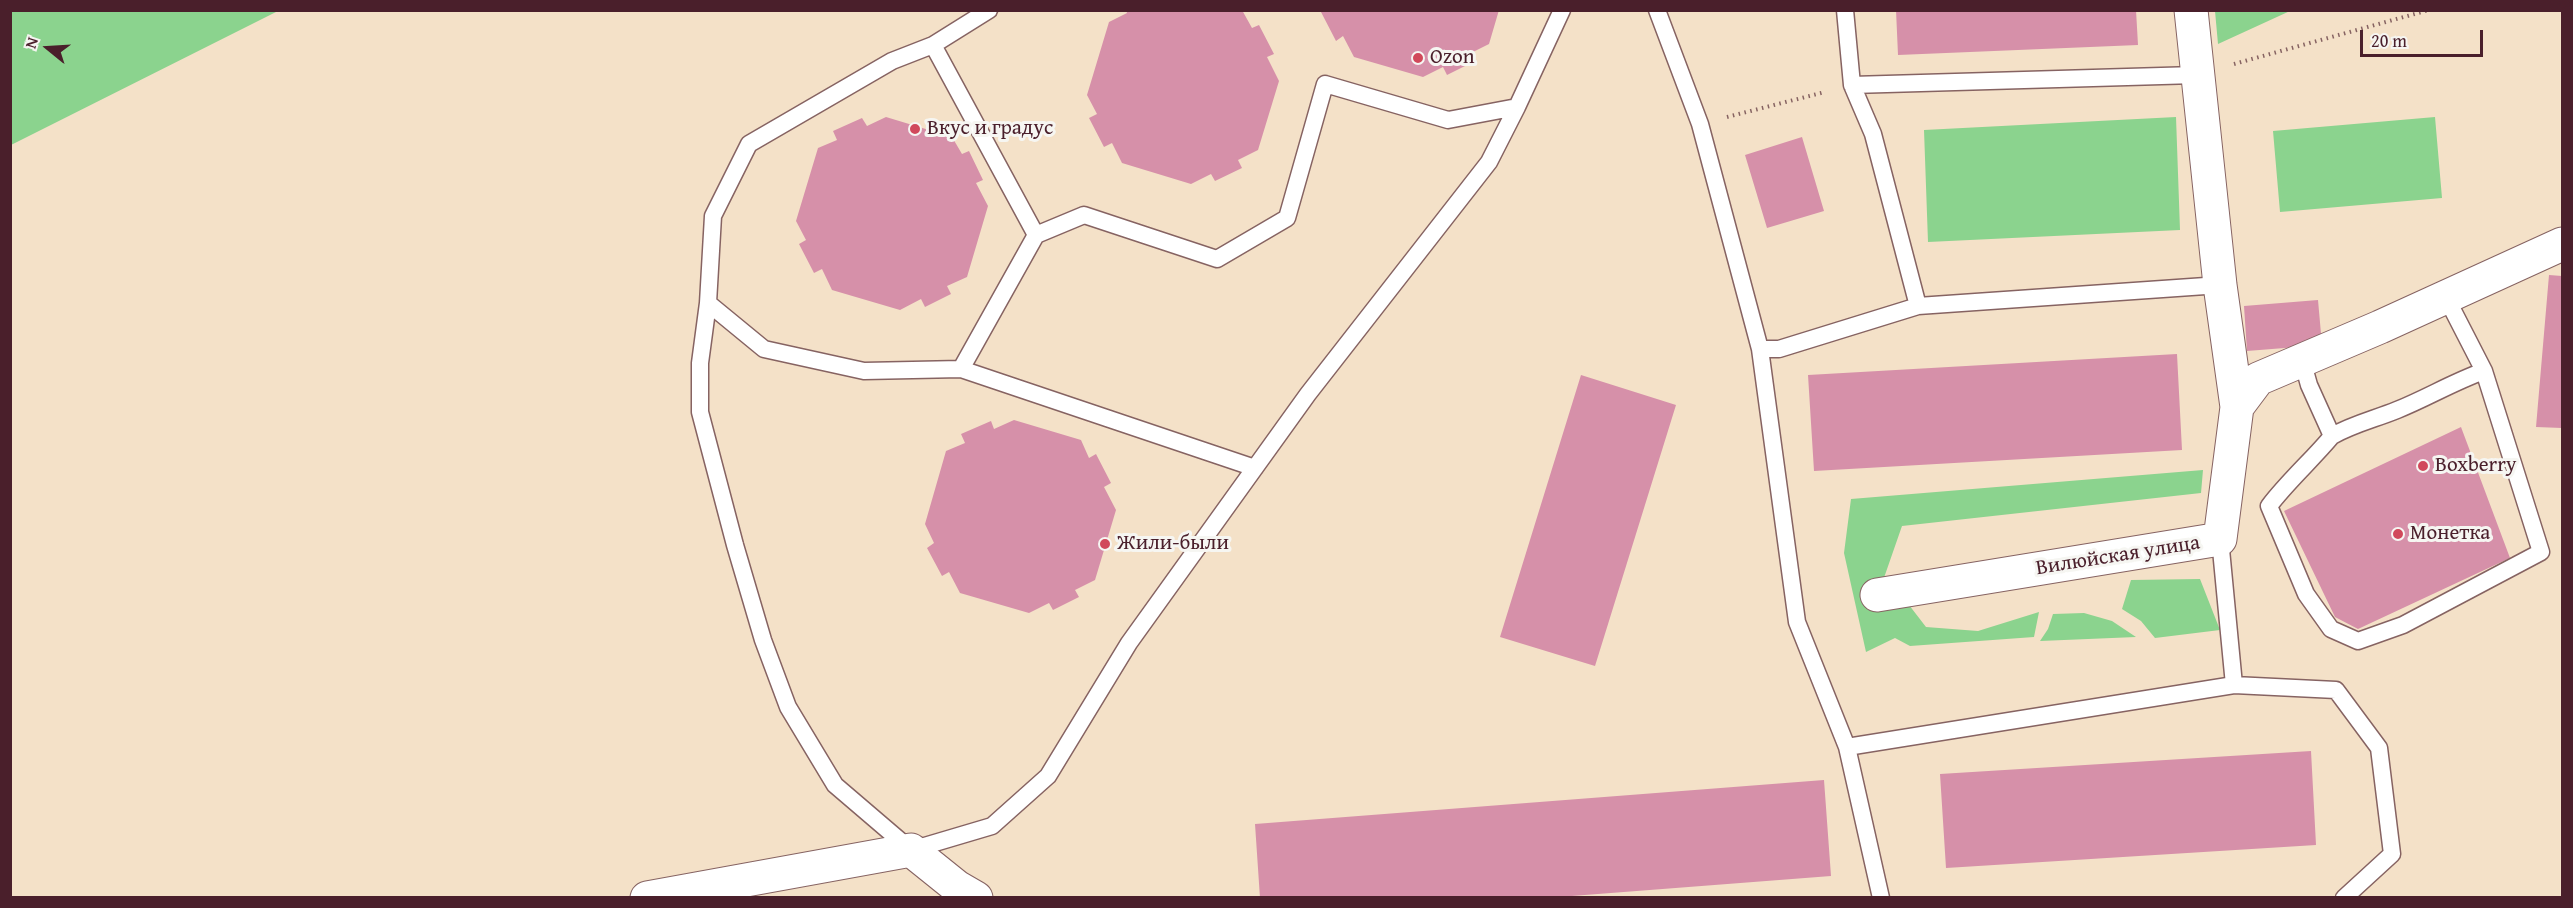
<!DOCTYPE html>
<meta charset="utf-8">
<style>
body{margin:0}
#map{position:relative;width:2573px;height:908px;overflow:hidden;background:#f4e1c8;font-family:"Gentium Book Plus",serif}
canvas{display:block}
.frame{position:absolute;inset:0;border:12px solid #4a1f2b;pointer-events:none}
.north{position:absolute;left:18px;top:18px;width:60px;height:60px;-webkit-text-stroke:4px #f6f6f2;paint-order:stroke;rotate:288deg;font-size:16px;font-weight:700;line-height:24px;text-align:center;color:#4a1f2b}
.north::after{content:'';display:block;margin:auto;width:21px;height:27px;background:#4a1f2b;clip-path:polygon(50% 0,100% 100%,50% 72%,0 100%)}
.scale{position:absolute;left:2360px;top:30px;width:123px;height:27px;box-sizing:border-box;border:3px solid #4a1f2b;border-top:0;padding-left:8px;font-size:18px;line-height:21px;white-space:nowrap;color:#4a1f2b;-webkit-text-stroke:4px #f6f6f2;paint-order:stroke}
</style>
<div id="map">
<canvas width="2573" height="908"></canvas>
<div class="frame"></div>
<div class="north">N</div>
<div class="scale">20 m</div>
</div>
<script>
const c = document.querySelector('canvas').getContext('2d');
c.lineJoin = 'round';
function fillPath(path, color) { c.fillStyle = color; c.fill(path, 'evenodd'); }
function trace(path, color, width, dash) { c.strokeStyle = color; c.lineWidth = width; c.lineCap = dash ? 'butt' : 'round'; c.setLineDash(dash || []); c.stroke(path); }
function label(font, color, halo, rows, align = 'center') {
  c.font = font + ' "Gentium Book Plus",serif'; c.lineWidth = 6; c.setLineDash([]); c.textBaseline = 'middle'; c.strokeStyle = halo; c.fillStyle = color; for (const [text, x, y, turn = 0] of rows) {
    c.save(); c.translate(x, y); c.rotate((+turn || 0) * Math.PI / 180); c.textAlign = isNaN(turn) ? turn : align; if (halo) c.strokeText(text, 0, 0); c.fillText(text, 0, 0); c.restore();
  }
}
fillPath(new Path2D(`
 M11 10H278V11L11 145Z
 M2215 11V10L2290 11 2218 44Z
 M2176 117 2180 230 1928 242 1924 130Z
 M2435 117 2442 198 2280 212 2273 131Z
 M2203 470 2201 493 1902 526 1878 595 1899 592 1926 627 1978 631 2039 612 2034 637 1910 646 1895 638 1866 652 1844 553 1851 499Z
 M2200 579 2220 630 2155 638 2141 621 2122 609 2131 580Z
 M2084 613 2112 621 2136 637 2040 641 2048 629 2053 614Z`), '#8bd38e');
fillPath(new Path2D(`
 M1126 10H1242L1252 28 1259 25 1274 54 1267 57 1279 81 1258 150 1238 160 1242 168 1215 181 1211 174 1191 184 1122 163 1112 143 1104 147 1089 118 1097 114 1087 95 1109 22 1127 13Z
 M1323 10H1499L1489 44 1469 54 1473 62 1447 75 1443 67 1423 77 1354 57 1343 36 1336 41 1321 12Z
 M1896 10H2136L2138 45 1898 55Z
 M886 117 952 137 962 154 969 151 983 180 976 183 988 206 967 277 947 286 951 294 925 307 921 299 900 310 832 290 822 269 814 273 799 244 806 240 796 221 818 148 837 140 833 131 862 118 867 126Z
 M1802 137 1824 211 1767 228 1745 155Z
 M2549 275 2562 276V428L2536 427Z
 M2318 300 2322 345 2247 351 2244 306Z
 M2177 354 2182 450 1814 471 1808 375Z
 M1581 375 1676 405 1595 666 1500 637Z
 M1014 420 1081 440 1089 458 1096 454 1111 483 1104 487 1116 510 1095 580 1075 590 1079 597 1053 610 1049 603 1029 613 960 593 949 572 942 576 927 548 934 543 925 524 946 451 965 443 961 434 991 421 994 429Z
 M2461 427 2510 558 2358 629 2335 617 2284 511Z
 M2311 751 2316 845 1946 868 1940 774Z
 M1824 780 1831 876 1546 898H1260L1255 824Z`), '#d690a9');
const service = new Path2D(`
 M989 10 933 45 892 61 749 144 713 216 708 303 764 349 864 371 961 369 1036 235 1084 215 1217 259 1287 218 1325 84 1448 120 1517 107 1562 10
 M1657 10 1700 124 1760 349 1797 622 1847 747 2234 685 2220 539
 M1845 10 1852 85
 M933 45 1036 235
 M2196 75 1852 85 1873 134 1918 306 2220 285
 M708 303 700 363V412L735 545 763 640 788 707 835 785 911 850 992 826 1048 776 1129 643 1308 394 1489 162 1517 107
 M1760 349H1779L1918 306
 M2302 360 2309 385 2332 436C2353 424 2375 419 2397 410 2427 398 2453 382 2484 371
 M961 369 1255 468
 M2332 436C2312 460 2288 481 2269 506L2306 594 2331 629 2358 641 2403 625 2541 552 2484 371 2446 297
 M2234 685 2336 690 2379 748 2392 854 2344 898
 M1847 747 1881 898`);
const minor = new Path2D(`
 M2191 10 2220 285 2237 407
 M1877 595 2220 539 2237 407 2258 379 2380 327 2562 244
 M647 898 911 850 957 887 976 898`);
trace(service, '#866362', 19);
trace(minor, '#866362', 35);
trace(new Path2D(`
 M2234 64 2429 10
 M1727 117 1825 92`), '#866362', 4, [1.5, 4.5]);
trace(service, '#fff', 16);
trace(minor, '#fff', 33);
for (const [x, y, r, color] of [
 [1418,58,6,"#d1495b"],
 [915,129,6,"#d1495b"],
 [2423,466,6,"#d1495b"],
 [2398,534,6,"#d1495b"],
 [1105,544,6,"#d1495b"]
]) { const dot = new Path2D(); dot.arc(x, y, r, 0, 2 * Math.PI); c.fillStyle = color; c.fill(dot); trace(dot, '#f6f6f2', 2); }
label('21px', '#4a1f2b', '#f6f6f2', [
 ["Ozon",1430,58],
 ["Вкус и градус",927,129],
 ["Boxberry",2435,466],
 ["Монетка",2410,534],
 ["Жили-были",1117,544]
], 'left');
label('21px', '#4a1f2b', '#f6f6f2', [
 ["Вилюйская улица",2118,556,-9]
]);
</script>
